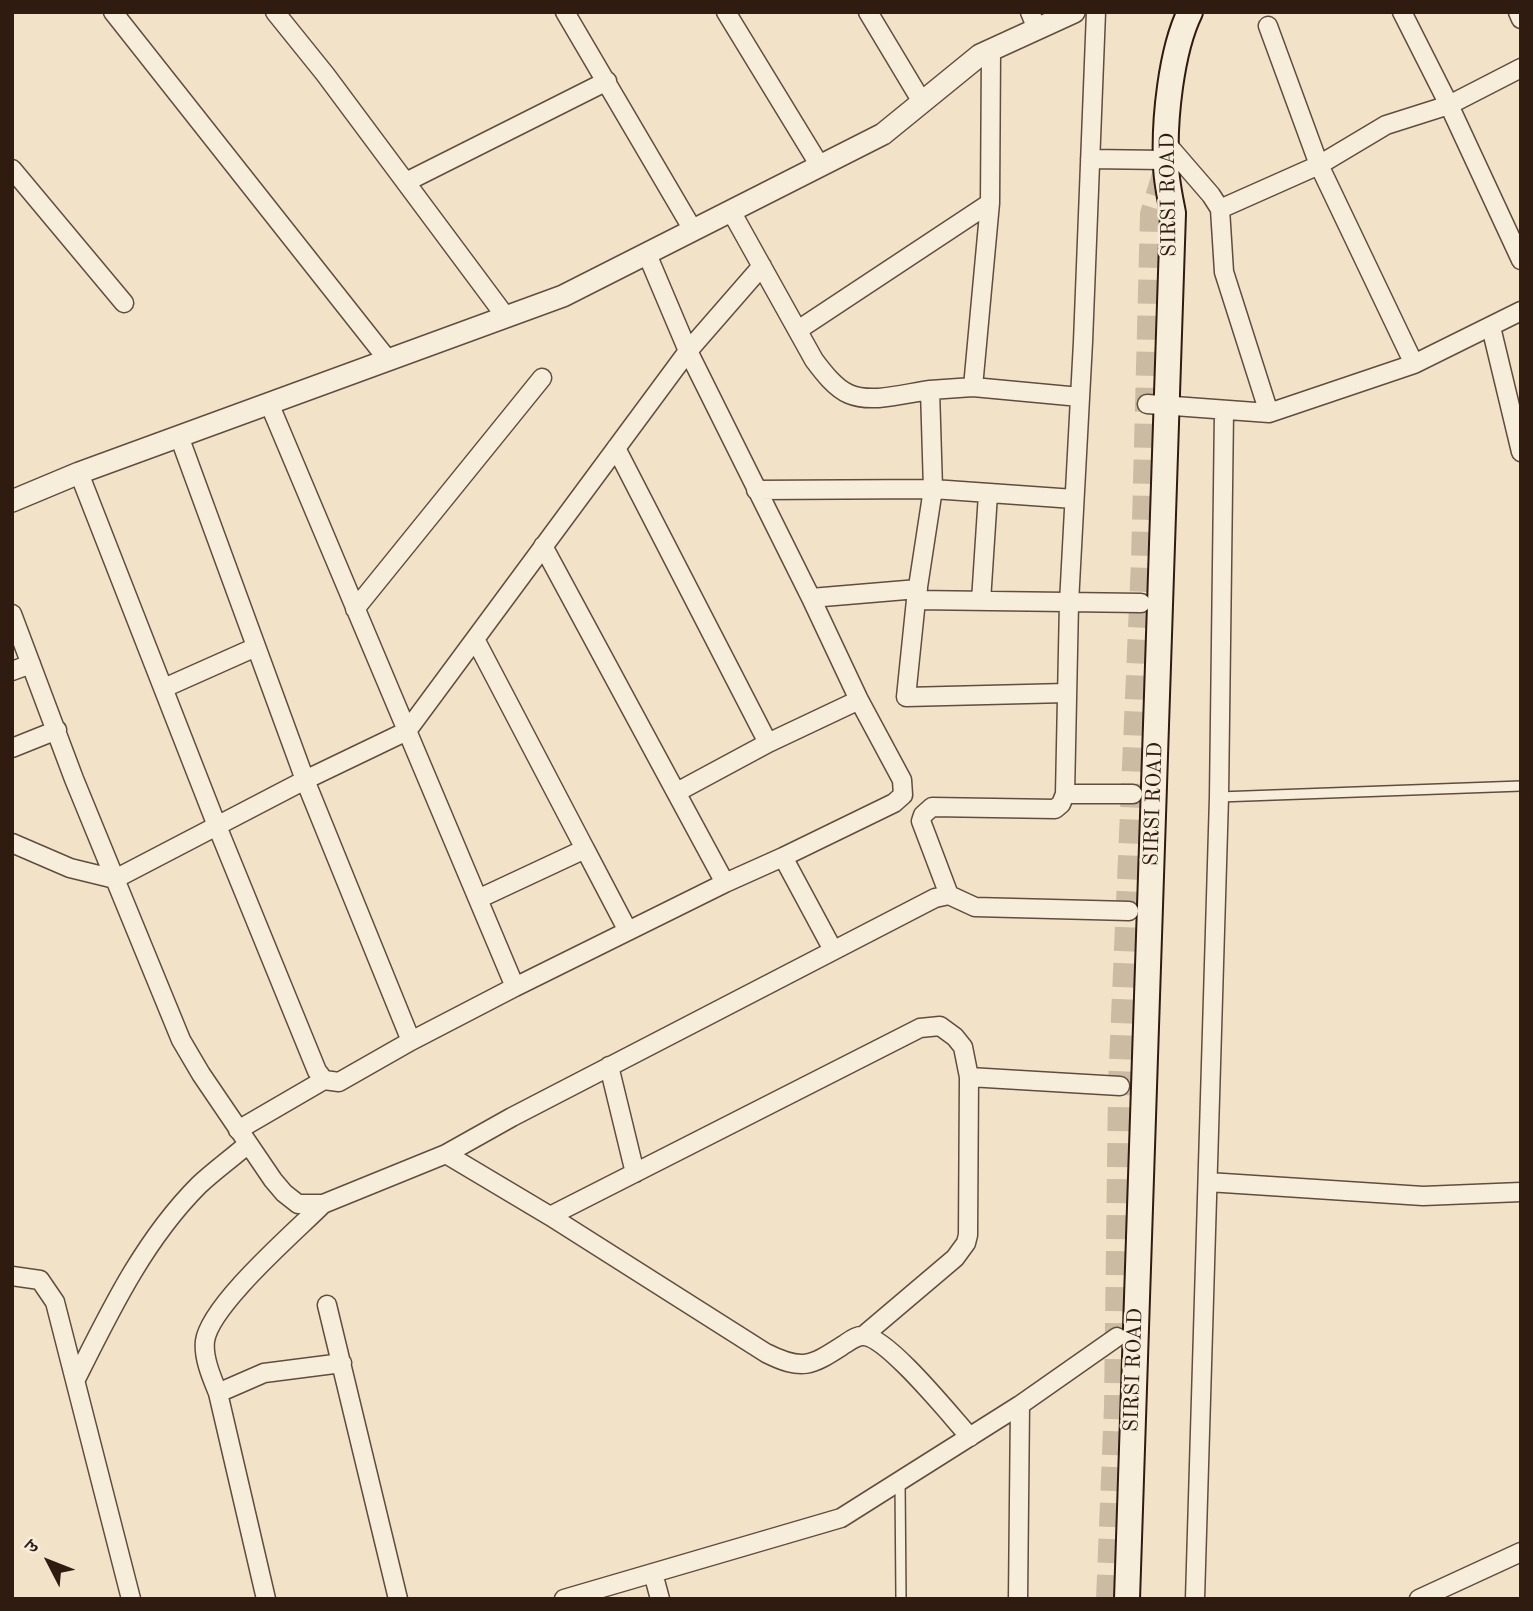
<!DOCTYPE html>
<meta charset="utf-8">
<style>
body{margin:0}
#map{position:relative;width:1533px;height:1611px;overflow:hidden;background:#f2e3c8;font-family:"Old Standard TT","Noto Serif Devanagari",serif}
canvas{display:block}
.frame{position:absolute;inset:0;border:14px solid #2f1b10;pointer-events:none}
.north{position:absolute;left:14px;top:1527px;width:70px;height:70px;-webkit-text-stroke:5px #f7eddb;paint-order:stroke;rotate:312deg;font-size:19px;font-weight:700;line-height:28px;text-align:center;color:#2f1b10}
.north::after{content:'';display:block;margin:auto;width:24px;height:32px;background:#2f1b10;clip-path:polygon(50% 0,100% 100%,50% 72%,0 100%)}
</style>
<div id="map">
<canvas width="1533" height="1611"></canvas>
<div class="frame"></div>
<div class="north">उ</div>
</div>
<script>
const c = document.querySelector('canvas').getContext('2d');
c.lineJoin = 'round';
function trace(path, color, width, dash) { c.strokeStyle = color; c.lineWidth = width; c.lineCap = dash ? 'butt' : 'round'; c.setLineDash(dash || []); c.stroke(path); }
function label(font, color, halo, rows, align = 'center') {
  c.font = font + ' "Old Standard TT",serif'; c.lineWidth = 5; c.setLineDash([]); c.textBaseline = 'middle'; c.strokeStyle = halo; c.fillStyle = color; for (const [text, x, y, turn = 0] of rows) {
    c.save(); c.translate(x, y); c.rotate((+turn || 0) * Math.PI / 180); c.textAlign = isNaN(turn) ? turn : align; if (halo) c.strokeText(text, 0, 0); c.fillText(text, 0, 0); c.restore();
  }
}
trace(new Path2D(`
 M1108 1599 1116 1406 1120 1086 1143 560 1152 214 1166 168`), '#cbbba3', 24, [24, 12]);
const service = new Path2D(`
 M1219 797 1521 786
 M900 1481 901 1599`);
const minor = new Path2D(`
 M113 12 388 360
 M275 12 325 74 506 317
 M565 12 693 230
 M726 12 820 166
 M868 12 922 102
 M1030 12 1037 29
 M1096 12 1083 342 1069 603 1065 794H1133
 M1402 12 1449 105 1521 260
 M1518 12 1521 19
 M1268 26 1319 165 1414 364
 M1166 143 1211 195 1220 209 1224 272 1269 413
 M1090 159 1165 160
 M12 169 124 303
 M406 182 607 81
 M1220 209 1319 165 1386 125 1449 105 1521 68
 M731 211 814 360C823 372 835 388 849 394 872 404 906 393 930 390
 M1491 327 1521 452
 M798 330 990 203
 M973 387 990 203 991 50
 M269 403 515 987 725 883 783 857 894 803 903 795 902 780 859 700 811 598 688 351 647 254
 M1147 404 1269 413 1414 364 1521 311
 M179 436 305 780 411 1041
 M616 448 768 743
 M79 473 217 826 317 1071 324 1080 339 1082 411 1041 515 987
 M756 490 933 489 1074 499
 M543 546 725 883
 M811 598 918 589
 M916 600 1141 603
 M981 601 988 494
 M355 609 542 378
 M12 614 74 779 181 1040 201 1074 273 1180 284 1193 298 1204H323L446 1154 512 1117 935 898 949 895 975 907 1129 911
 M475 639 585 849 478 899
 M12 671 31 664
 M164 688 256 647
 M1066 693 906 697 916 600 933 489 930 390 973 387 1080 397
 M12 748 57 730
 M677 792 768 743 859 700
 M12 843 70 868 115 879 305 780 407 731 688 351 762 266
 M585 849 628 931
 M783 857 833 950
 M949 895 921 821 923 815 932 807 1055 809 1061 804 1065 794
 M609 1066 635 1173
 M969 1077 1120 1086
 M238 1130 324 1080
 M446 1154 550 1216 766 1353C804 1372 812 1365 845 1344 851 1340 857 1335 865 1336 890 1340 950 1415 970 1437
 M1208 1182 1423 1196 1521 1192
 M550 1216 920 1028 940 1026 955 1037 963 1047 969 1077 968 1235 966 1243 955 1258 863 1336
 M12 1276 40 1280 55 1302 131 1599
 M327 1305 398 1599
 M76 1379C110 1311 144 1240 199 1185 214 1171 232 1158 248 1144
 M218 1393 264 1373 342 1363
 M653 1573 660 1599
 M266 1599 218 1393C212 1378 203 1358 205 1341 210 1305 295 1232 323 1204
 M564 1599 841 1518 1020 1405 1117 1337
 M1018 1599 1020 1405
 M1195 1599 1219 797 1224 411
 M1419 1599 1521 1552`);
const tertiary = new Path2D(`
 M12 501 79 473 563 296 883 134 980 55 1074 12`);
const secondary = new Path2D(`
 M1127 1599 1173 213C1170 197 1166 180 1166 164 1164 120 1171 51 1190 12`);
trace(service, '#604d3e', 12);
trace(minor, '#604d3e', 21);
trace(tertiary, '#604d3e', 24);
trace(secondary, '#2f1b10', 28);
trace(service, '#f7eddb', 9);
trace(minor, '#f7eddb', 18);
trace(tertiary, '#f7eddb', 21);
trace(secondary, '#f7eddb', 24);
label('21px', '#2f1b10', '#f7eddb', [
 ["SIRSI ROAD",1169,195,-91],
 ["SIRSI ROAD",1154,804,-88],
 ["SIRSI ROAD",1134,1370,-88]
]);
</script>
